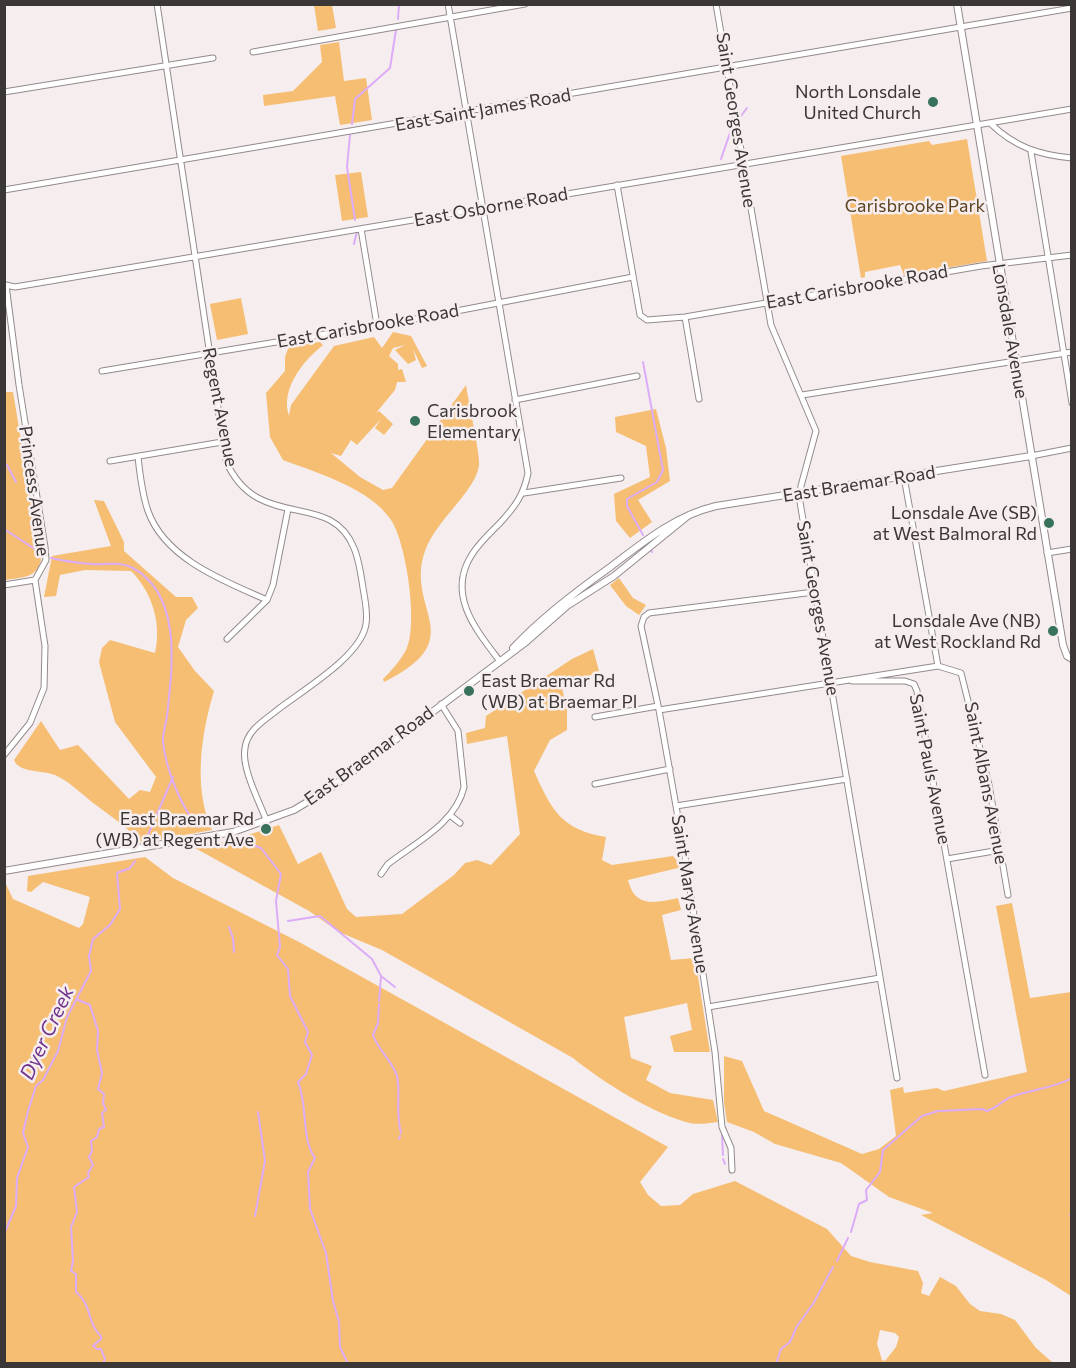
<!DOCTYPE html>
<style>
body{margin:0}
#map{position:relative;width:1076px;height:1368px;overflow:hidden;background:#f6edee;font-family:Commissioner,sans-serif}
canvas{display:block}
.frame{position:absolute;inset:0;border:6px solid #3b3737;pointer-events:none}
</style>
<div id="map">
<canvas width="1076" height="1368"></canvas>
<div class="frame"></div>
</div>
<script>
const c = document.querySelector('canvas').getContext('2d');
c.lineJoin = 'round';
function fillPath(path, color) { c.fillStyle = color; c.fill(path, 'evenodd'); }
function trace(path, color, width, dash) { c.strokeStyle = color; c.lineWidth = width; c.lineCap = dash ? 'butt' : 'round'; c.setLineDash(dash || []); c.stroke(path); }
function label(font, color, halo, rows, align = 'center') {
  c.font = font + ' Commissioner,sans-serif'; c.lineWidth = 5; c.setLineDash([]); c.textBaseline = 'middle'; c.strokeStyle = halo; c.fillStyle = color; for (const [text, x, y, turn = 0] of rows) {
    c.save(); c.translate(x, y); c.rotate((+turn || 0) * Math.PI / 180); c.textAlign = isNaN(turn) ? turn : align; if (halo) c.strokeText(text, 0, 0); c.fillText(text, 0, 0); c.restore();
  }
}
fillPath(new Path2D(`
 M314 5H332L336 28 318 31Z
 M339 42 344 81 366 78 372 120 340 125 335 96 264 106 263 95 293 91 322 62 320 45Z
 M967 139 987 261 904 275 900 265 865 272V277L861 278 841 156 929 141 932 145Z
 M361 172 368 217 342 221 335 175Z
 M241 298 248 334 217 340 210 304Z
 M393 332 411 336 427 366 422 368 413 349 416 360 408 364 395 350 405 345 393 348 389 356 398 364V370L402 369 406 382H397L395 390 376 413 379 411 393 424 384 435 375 428 381 419 357 445 351 440 341 456 331 453 360 477 383 490 392 488 466 385C468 400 481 458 479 466 474 493 436 520 425 551 404 610 473 638 384 682L383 679C391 671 400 661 406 650 419 626 406 542 391 520 370 488 317 473 283 460L270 437 266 393 285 371V357L289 346 320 342 323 345C303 361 280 389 289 416L291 405 334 346 374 337 382 348Z
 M4 392H13L41 560C36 579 22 577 5 580Z
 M656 409 666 448 670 481 638 500 652 522 630 538 616 521 614 494 650 477 646 446 616 432 615 417Z
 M94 500 104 501 124 542V551L176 597H192L198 608 186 620 178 647 195 671 214 691C201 734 193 788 212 830L142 843C128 828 112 817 96 805 82 795 71 782 55 775 42 770 19 773 14 760L41 721 60 750 78 745 129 799 140 790 150 792 156 777 115 722 99 662 102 648 110 640 155 653C162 623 152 592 131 571L85 570 60 575 56 596 44 597 52 556 111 546Z
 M619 578 633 598 646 605 639 615 626 606 610 585Z
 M593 649 599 671 562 688 567 710V730L550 740 534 771C551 809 561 830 606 837L602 860 612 865 673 856 682 867 628 880C635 908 654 903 678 898L681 910 662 915 671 960 695 958 710 1052H674L670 1036 692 1030 687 1003 624 1017 631 1058 652 1066 646 1080 670 1093 713 1100 718 1122C709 1123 698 1125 690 1123 655 1115 601 1081 573 1058L382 950 339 932 309 911 195 848 232 840 279 825 298 864 321 852 347 909 356 917 402 914 454 875 465 863 477 860 491 865 520 834 507 736 467 744 466 733 485 728 486 716 572 659Z
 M145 857 173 878 299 942 668 1147 640 1182 648 1195 661 1206 680 1205 693 1194 735 1181 827 1229 851 1256 870 1262 918 1271 923 1283 921 1293 929 1296 940 1277 956 1286 970 1304 980 1311 1001 1314 1015 1320 1036 1348 1053 1363H5V882L13 899 79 928 83 924 90 897 43 882 31 892 27 891 28 876ZM880 1330 895 1333 899 1337 896 1347 885 1361 882 1360 877 1344Z
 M1012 903 1030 998 1071 992V1296L1046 1280 921 1215 933 1213 889 1197 841 1163 775 1144 754 1132 727 1122 724 1102V1056L742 1061 764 1111 862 1154 879 1149 896 1136 890 1090 903 1087 904 1093 937 1088 944 1091 1027 1072 996 906Z`), '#f5be73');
trace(new Path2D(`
 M398 19 399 4
 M741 116 747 108
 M352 124 355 99 390 68 396 30
 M350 135 347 167 355 220
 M721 159 732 127
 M354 244 357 231
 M4 464 7 465 16 482
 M4 529 41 553
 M643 535 627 506V499L657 482 663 470 643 362
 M651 550 652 552
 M51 558C64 561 79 563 92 564 105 565 120 561 133 568 183 596 172 669 167 716 166 724 162 734 163 743 166 769 181 807 198 827
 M147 837 173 777
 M247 839 250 844 261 848 281 874 276 901 280 947 277 955 288 969 290 996 308 1032 305 1042 312 1055 306 1074 298 1082C308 1106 301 1139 315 1158L308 1172 310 1209 326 1253 333 1301 339 1322 340 1347 348 1364
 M288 921 320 916 372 959 381 976 395 987
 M229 927 233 938 234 952
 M76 999 90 1005 98 1031 97 1050 102 1073 98 1089 104 1094 103 1103 106 1110 102 1113 104 1127 99 1129 97 1137 91 1141 92 1151 89 1157 93 1165 88 1173 89 1177 74 1187 77 1212 71 1227 73 1261 71 1271 76 1274V1292C92 1304 87 1324 101 1336V1339L93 1346 97 1349H101L105 1359 103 1364
 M379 1001 381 977
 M379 1004 378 1023 373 1035C378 1050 393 1062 397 1076 401 1095 395 1111 401 1133
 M722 1134 723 1155
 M399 1139 400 1136
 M723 1159 725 1164
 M1070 1215 1072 1214
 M255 1216 265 1161 258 1112
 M851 1232 859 1204 867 1200 866 1190 880 1172 883 1150 922 1116 938 1111 982 1109 987 1111C997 1108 1003 1100 1011 1097 1031 1089 1053 1089 1072 1078
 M4 1234 16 1206 17 1178 28 1147 23 1133 28 1111 36 1086 43 1080 58 1051 67 1017 91 971 89 956 93 939 110 925 120 909 117 873 130 868 135 861
 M837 1261 848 1238
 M776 1364 781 1349 790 1342 797 1326 813 1304 833 1267`), '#dcacf9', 2);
const minor = new Path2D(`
 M157 4 226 461C258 534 330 488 354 548 359 560 361 574 363 588 365 600 368 612 366 624 361 657 301 691 276 711 263 721 247 731 245 748 241 768 260 803 267 822
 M448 4 528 473C524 495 514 508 499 524 489 534 478 544 471 556 447 595 476 630 499 660
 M716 4 771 325 816 431 801 486 800 502 897 1078
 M253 52 525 4
 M4 92 213 58
 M991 124C1015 147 1039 155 1072 158
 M1031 152 1072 403
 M617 185 640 315 647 320 685 317 981 266 1072 255
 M4 190 1072 8
 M361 229 377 325
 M685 317 699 399
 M102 371 415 319 633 277
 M802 395 1072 352
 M515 400 637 376
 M1031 456 1072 448
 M138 457C140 475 142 494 148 511 165 559 224 581 267 600
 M110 461 222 442
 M904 477 938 666
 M524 493 621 478
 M1047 553 1072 549
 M4 585 35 580
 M227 639 267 600 273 585 288 509
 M852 681H905L914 684 917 691 985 1075
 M659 710 938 666 961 673 989 785 1008 895
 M595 717 658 706
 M4 755 30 723 44 688 45 646 35 580 46 560 45 547 19 385 6 285 15 287 1072 109
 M595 784 670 769
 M676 806 847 779
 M451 816 460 823
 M947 859 1000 850
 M381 874 388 864C415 843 456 823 464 787L458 731 441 704
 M708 1007 880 978
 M732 1170 731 1148 722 1127 715 1052 685 857 659 710 641 626 644 617 649 613 814 592`);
const tertiary = new Path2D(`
 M957 4 1063 645 1067 656 1072 659
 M513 648C542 617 575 592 609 568 642 543 674 516 716 506L1031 456
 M4 871 233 832 294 810 332 787 526 642 567 606 614 576 689 515`);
trace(minor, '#938b8b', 7);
trace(tertiary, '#938b8b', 8);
trace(minor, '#fff', 5);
trace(tertiary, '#fff', 6);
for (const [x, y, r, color] of [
 [933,102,6,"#38725b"],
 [415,421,6,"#38725b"],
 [1049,523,6,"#38725b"],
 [1053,631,6,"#38725b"],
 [469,691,6,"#38725b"],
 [266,829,6,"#38725b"]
]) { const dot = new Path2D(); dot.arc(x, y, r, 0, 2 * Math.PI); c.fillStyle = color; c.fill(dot); trace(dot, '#f6edee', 2); }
label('18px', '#3b3737', '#f6edee', [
 ["North Lonsdale",921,92],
 ["United Church",921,113],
 ["Carisbrook",427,411,"left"],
 ["Elementary",427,432,"left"],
 ["Lonsdale Ave (SB)",1037,513],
 ["at West Balmoral Rd",1037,534],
 ["Lonsdale Ave (NB)",1041,621],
 ["at West Rockland Rd",1041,642],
 ["East Braemar Rd",481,681,"left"],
 ["(WB) at Braemar Pl",481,702,"left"],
 ["East Braemar Rd",254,819],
 ["(WB) at Regent Ave",254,840]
], 'right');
label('18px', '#3b3737', '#f6edee', [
 ["East Saint James Road",483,110,-10],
 ["Saint Georges Avenue",736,120,81],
 ["East Osborne Road",491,207,-10],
 ["East Carisbrooke Road",857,287,-10],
 ["East Carisbrooke Road",368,326,-10],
 ["Lonsdale Avenue",1010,331,80],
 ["Regent Avenue",220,407,79],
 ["East Braemar Road",859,484,-9],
 ["Princess Avenue",34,491,82],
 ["Saint Georges Avenue",818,608,80],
 ["East Braemar Road",369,756,-36],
 ["Saint Pauls Avenue",930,769,79],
 ["Saint Albans Avenue",986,783,79],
 ["Saint Marys Avenue",690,894,81]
]);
label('18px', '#5b4321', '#f6edee', [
 ["Carisbrooke Park",915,206]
]);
label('italic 20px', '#70358e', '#f6edee', [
 ["Dyer Creek",47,1033,-65]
]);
</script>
